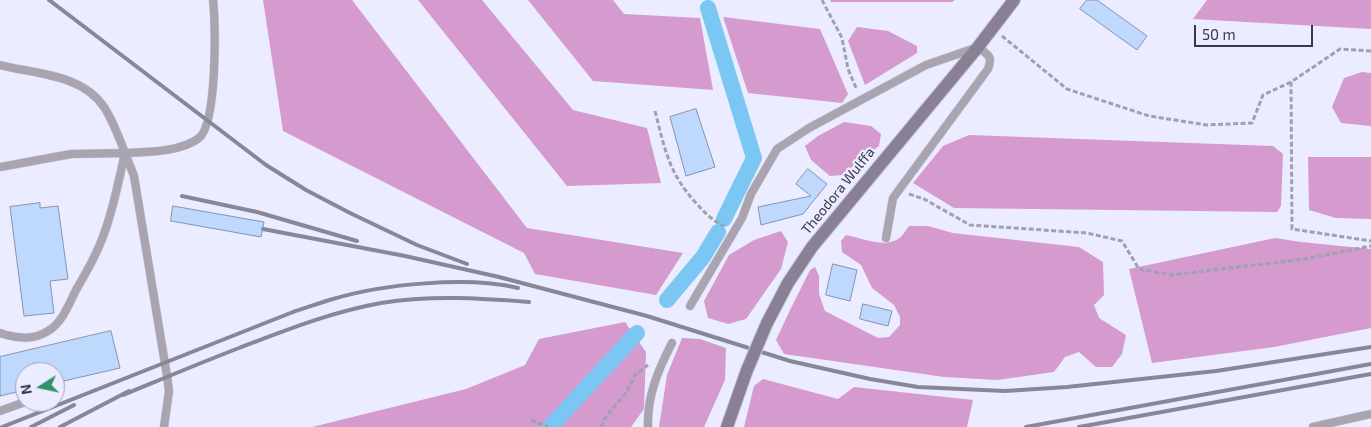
<!DOCTYPE html>
<style>
body{margin:0}
#map{position:relative;width:1371px;height:427px;overflow:hidden;background:#ebecff;font-family:"Exo 2",sans-serif}
canvas{display:block}
.north{position:absolute;left:15px;top:362px;width:50px;height:50px;box-sizing:border-box;background:#ebecff;border:1px solid #a4a4b5;border-radius:50%;rotate:260deg;font-size:14px;font-weight:700;line-height:20px;text-align:center;color:#393946}
.north::after{content:'';display:block;margin:auto;width:18px;height:22px;background:#30936d;clip-path:polygon(50% 0,100% 100%,50% 72%,0 100%)}
.scale{position:absolute;left:1194px;top:25px;width:119px;height:22px;box-sizing:border-box;border:2px solid #393946;border-top:0;padding-left:6px;font-size:15px;line-height:18px;white-space:nowrap;color:#393946;-webkit-text-stroke:4px #ebecff;paint-order:stroke}
</style>
<div id="map">
<canvas width="1371" height="427"></canvas>
<div class="north">N</div>
<div class="scale">50 m</div>
</div>
<script>
const c = document.querySelector('canvas').getContext('2d');
c.lineJoin = 'round';
function fillPath(path, color) { c.fillStyle = color; c.fill(path, 'evenodd'); }
function trace(path, color, width, dash) { c.strokeStyle = color; c.lineWidth = width; c.lineCap = dash ? 'butt' : 'round'; c.setLineDash(dash || []); c.stroke(path); }
function label(font, color, halo, rows, align = 'center') {
  c.font = font + ' "Exo 2",sans-serif'; c.lineWidth = 4.5; c.setLineDash([]); c.textBaseline = 'middle'; c.strokeStyle = halo; c.fillStyle = color; for (const [text, x, y, turn = 0] of rows) {
    c.save(); c.translate(x, y); c.rotate((+turn || 0) * Math.PI / 180); c.textAlign = isNaN(turn) ? turn : align; if (halo) c.strokeText(text, 0, 0); c.fillText(text, 0, 0); c.restore();
  }
}
fillPath(new Path2D(`
 M263 0H352L527 228 683 253 656 295 535 274 524 253 283 131Z
 M418 0H482L573 110 647 128 661 183 567 186Z
 M528 0H613L624 14 700 18 713 90 593 81Z
 M830 0H955L952 2H831Z
 M1207 0H1371V29L1193 19Z
 M723 17 820 29 848 94 842 103 748 93Z
 M857 27 888 31 917 46V53L865 85 848 41Z
 M1362 72 1371 73V126L1341 123 1332 107 1344 78Z
 M844 122 871 126 881 134 879 146 842 175 830 176 811 160 805 146 818 136Z
 M969 135 1273 146 1283 154 1281 206 1277 212 954 208 913 183 943 146Z
 M1371 157V219L1336 218 1309 210 1308 157Z
 M909 226H928L953 233 1079 247 1103 262 1104 295 1094 305 1099 318 1126 335 1122 354 1112 367H1096L1079 352 1065 357 1054 372 997 380 944 377 784 354 776 340 790 310 810 270 815 267 819 276V294L825 311 878 338 889 337 900 325V317L894 305 872 288 861 265 842 252 841 241 846 235C862 238 883 248 898 239 902 237 906 230 909 226Z
 M781 231 788 242 781 269 746 319 728 324 708 318 704 301 729 255 754 240Z
 M1275 238 1301 242 1371 249V328L1274 347 1152 363 1129 269Z
 M625 322 646 352 644 409 631 427H312L466 389 525 365 539 339Z
 M682 338 700 339 726 348 725 380 704 427H659L667 375Z
 M763 379 838 399 854 387 973 400 967 427H744L754 386Z`), '#d59ace');
trace(new Path2D(`
 M708 8 754 158 724 219
 M667 300 703 257 718 232
 M550 427 637 333`), '#7bc7f4', 16);
const building = new Path2D(`
 M1087 0H1097L1147 36 1137 50 1080 9Z
 M696 109 715 167 686 176 670 117Z
 M808 169 827 184 803 214 761 225 758 207 811 196 796 184Z
 M40 203V208L58 206 68 279 50 281 54 313 24 316 10 207Z
 M173 206 264 222 261 237 171 221Z
 M833 264 857 270 850 301 826 295Z
 M863 304 892 311 888 326 860 319Z
 M111 331 120 368 55 383V372H25V390L0 396V357Z`);
fillPath(building, '#bfd8fe');
trace(building, '#8494ad', 1);
const lane = new Path2D(`
 M0 65C35 74 82 74 104 107 113 121 119 137 125 153 147 152 181 152 199 138 217 124 216 24 213 0
 M0 167 71 154 125 153 134 176 167 376 169 391 164 427
 M690 306 742 218 751 194 777 149 809 128 926 65 978 47C988 55 993 56 988 69L893 198 886 238
 M0 333C16 338 33 341 48 331 62 323 69 304 76 290 87 271 98 252 105 231 114 206 119 179 125 153
 M0 411 25 402
 M648 427C647 396 658 370 672 343
 M1313 427 1371 414`);
const secondary = new Path2D(`
 M767 323 788 283 812 247 978 47 1014 0
 M727 427 747 370`);
trace(lane, '#c7c8da', 9);
trace(secondary, '#c7c8da', 14);
trace(new Path2D(`
 M822 0 842 38 848 69 857 90
 M1002 36 1067 89 1149 116 1207 125 1252 123 1263 95 1291 82
 M1371 51 1340 49 1291 82 1292 229 1371 241
 M655 111C665 150 669 174 697 204 705 213 713 221 724 226
 M909 194 924 199 970 225 1087 233 1122 241 1139 269 1172 275 1305 259 1371 246
 M531 420 548 427
 M601 427 607 415 626 393 635 375 648 365`), '#9fa0b0', 3, [5, 2.5]);
trace(lane, '#aaa4b1', 8);
trace(secondary, '#898193', 12);
trace(new Path2D(`
 M49 0 266 165 306 190 350 213 417 245 467 264
 M182 196 257 212 357 241
 M263 229 405 256 499 277 647 316 790 361 870 379 918 387 1005 391 1067 387 1216 371 1371 347
 M123 395C162 379 200 363 239 348 286 330 331 312 381 303 430 295 479 298 529 302
 M2 427 293 312C306 308 319 303 333 299 383 284 467 276 518 288
 M31 427 74 405
 M60 427 129 391
 M1026 427 1371 364
 M1079 427 1371 374`), '#878897', 4);
const secondaryBridge = new Path2D(`
 M747 370 767 323`);
trace(secondaryBridge, '#c7c8da', 14, []);
trace(secondaryBridge, '#898193', 12);
label('14px', '#393946', '#ebecff', [
 ["Theodora Wulffa",838,191,-51]
]);
</script>
